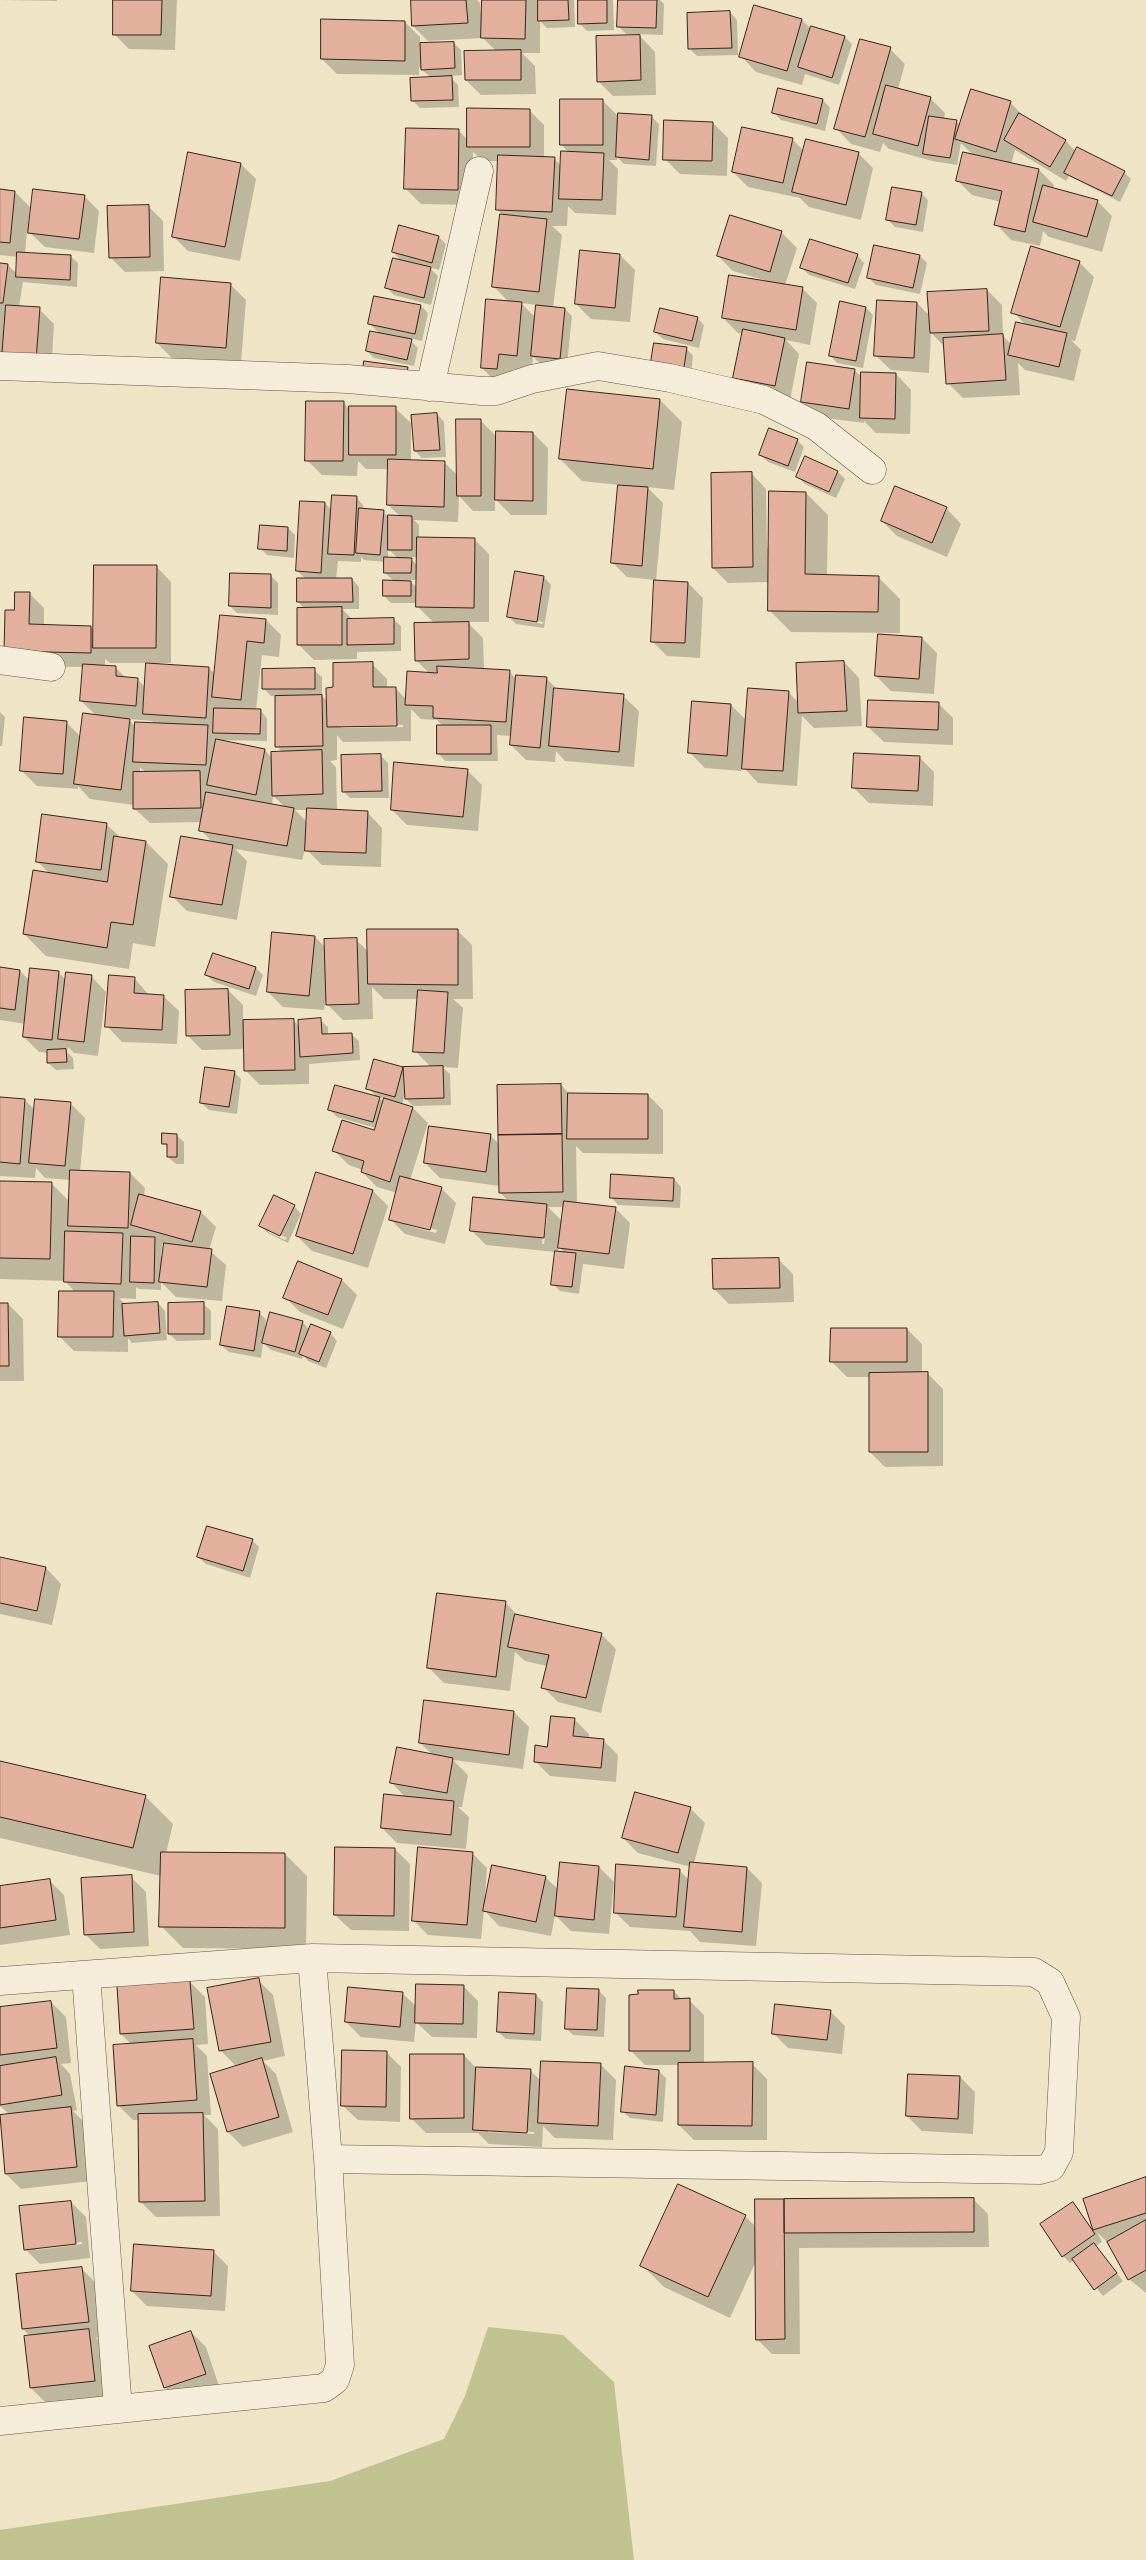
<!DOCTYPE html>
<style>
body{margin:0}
canvas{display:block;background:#efe4c5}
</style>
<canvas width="1146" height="2560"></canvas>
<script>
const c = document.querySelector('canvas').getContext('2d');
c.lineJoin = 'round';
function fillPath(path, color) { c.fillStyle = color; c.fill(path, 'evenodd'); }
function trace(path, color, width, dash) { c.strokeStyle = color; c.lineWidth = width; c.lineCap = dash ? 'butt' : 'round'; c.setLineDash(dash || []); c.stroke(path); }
fillPath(new Path2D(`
 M488 2327 563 2335 614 2382 634 2560H0V2530L330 2481 444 2439 465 2396Z`), '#c0c290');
fillPath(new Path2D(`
 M0 0H57V1Z
 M114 0H177L175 50 129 49 114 34Z
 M412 0H477L480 3 481 14H483V0H574L575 27 547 28 540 21V53H522L535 66 536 94 481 95 466 80 496 51 483 38 428 41 413 26Z
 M579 0H613L614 30 587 31 580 24Z
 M619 0H660L664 4 663 35 638 34 655 52 656 95 613 96 598 81 636 37V34H626L619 27Z
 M755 7 802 20 811 29V27L845 37 852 44 839 85 805 74 802 85 756 72 741 56Z
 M730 12 737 20 738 55 697 56 689 48Z
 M405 22 420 37V44L454 43 461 50 462 75 449 76 458 85 459 107 420 108 413 101 431 78 419 67V75L337 74 322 59Z
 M890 49 905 64 898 89 930 98 945 113 944 119 956 121 961 126 1010 102 1025 118 1066 141 1076 152 1124 172 1131 179 1120 202 1069 176 1066 181 1015 150 1011 164 1039 170 1054 185 1053 189 1097 201 1112 216 1102 252 1049 237 1043 231 1040 246 1011 240 996 224 1001 202 972 195 957 180 974 156 961 143 957 165 932 161 889 149 883 143 880 152 851 144 836 128Z
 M823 100 830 108 825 131 781 120 774 113Z
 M603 101 619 117 651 116 659 124 656 166 624 164 617 157V160H609L618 169 616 215 575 213 568 206 567 226H552L562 235 553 308 565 309 572 316 567 365 539 363 533 356 532 370 514 369 512 384 497 383 482 368 509 302 494 287 502 214 497 209 499 161H483L473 152 472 205 421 204 406 189 458 130 468 140 529 110 544 125V158H554L561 166 569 153 561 144ZM521 303 537 305 536 318Z
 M713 123 728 138 727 176 680 174 665 159Z
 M792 139 804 151 858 153 873 168 861 220 809 207 800 198 748 187 733 172Z
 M241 164 256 179 240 261 188 251 173 236Z
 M0 190 15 192 30 207 28 227 84 196 99 211 94 253 45 247 27 230 25 254 70 256 78 263 77 287 23 282 19 307 39 309 54 324 51 376 0 377V264L8 265 17 274 18 257 0 255Z
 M921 193 928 200 923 232 895 227 888 220Z
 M148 206 163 221 164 271 125 272 110 257Z
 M731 217 782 233 797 248 785 285 802 288 817 303 810 345 786 340 799 354 790 400 749 392 734 377 743 334 738 333 723 318 764 280 733 271 718 256Z
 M439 237 446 244 439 270 429 267 438 276 431 305 394 295 387 288 402 262 393 252Z
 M620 255 635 270 630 322 591 319 576 304Z
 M857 255 864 263 855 289 809 275 802 268Z
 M920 256 927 263 920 294 876 285 869 278Z
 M1079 262 1094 277 1075 341 1071 340 1081 350 1074 381 1025 370 1018 363 1020 395 963 398 948 383 945 347 931 333 929 373 891 370 875 355 917 303 930 316 987 290 1002 305 1003 336 1012 345 1026 325 1013 312Z
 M162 279 231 285 246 300 241 363 172 358 157 343Z
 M421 306 428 313 422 341 408 338 418 348 414 366 374 358 367 351 380 334 369 323Z
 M866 308 873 315 863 368 837 363 830 355Z
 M697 318 704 325 699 348 663 339 655 332Z
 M686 348 693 356 691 374 660 369Z
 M854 370 862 377 896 374 911 390 910 434 876 433 864 421V423L818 417 803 402Z
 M568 390 660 400 682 422 674 490 647 487 663 503 656 581 688 583 703 598 700 658 667 656 652 641 655 580 627 577 612 562 619 485 582 481 560 459Z
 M343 402 350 410 395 408 411 423V461L444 462 458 476 480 420 497 437 533 433 548 448 547 515H511L495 499V511H473L459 496 458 522 414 520 419 525V539H474L489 554V622H467L483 638 484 670 509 671 516 679 546 678 557 689 623 696 639 711 634 767 565 761 556 751 555 762 526 760 511 745 512 736 497 735 498 761H445L438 753 443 726 437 720 421 719 411 709V741L343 742 337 735V760L330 761 336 767 337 809H332V811L367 812 382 828 381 867 322 865 307 850V842L302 860 235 849 247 861 237 920 187 911 172 896 213 843 201 830 202 822 150 823 134 808V805L90 799 78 786V789L37 786 22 771 66 722 81 737 97 716 81 701 84 667 20 666 15 611 29 593 44 608V626L91 627 95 631 156 566 171 582V663H159V665L209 668 215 674 266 620 281 635 279 657 262 655 256 710H260L267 718V741L221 740 265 750 272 758 283 753 277 746 276 696H271L264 689 314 670 322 677V696L328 702 335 689 372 664 387 679V688H395L406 699 429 673 416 660 435 624 418 607V603H391L384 596 395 582 385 573 386 562 364 560 361 557V562L338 561 336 579H352L359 587V609H342L353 620 393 619 401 626V651L357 652V659L314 660 299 645 305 609 298 602 306 579 297 571 325 503 332 511 356 497 363 505V510L383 511 388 517H401L388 505 389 469H366L358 461 357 476 322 475 307 460ZM388 549 398 558H388ZM409 557H418V566ZM409 580H418V589ZM105 659 110 663H148L146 688 137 679 126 678 116 668 105 667ZM128 719 152 721 155 724 136 727ZM403 725V727L341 728V726ZM140 767 146 773H140ZM273 796 285 807 272 805ZM295 810H309L308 823Z
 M437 414 444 422 446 457 422 458 415 451Z
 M797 440 804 447 795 472 768 462 761 455Z
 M838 472 845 479 836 498 805 484 797 476Z
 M751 473 766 489 767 548H770L806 493 828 515 827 576 878 577 900 599V633L791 632 769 610V582L728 583 713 568Z
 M946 508 961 524 947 557 897 536 882 521Z
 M288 528 295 535 294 558 267 555 260 548Z
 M271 576 278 583V615L237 613 230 606Z
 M544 577 551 585 544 628 516 624 508 616ZM515 617 543 622V624L515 619Z
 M922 638 937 653 934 694 891 691 876 676Z
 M844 662 859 678 862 726 814 728 802 716 797 786 758 783 742 766 741 771 705 768 690 753 731 705 747 721 788 692 799 703Z
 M938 703 953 718V745L884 742 868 727Z
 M0 712 5 717 2 746H0Z
 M381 756 388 763 389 798H350L343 791Z
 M919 757 934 772 933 806 869 803 854 788Z
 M467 770 482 785 478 831 407 825 392 810Z
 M106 824 121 838 146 842 168 864 155 947 133 943 129 969 46 956 24 934 50 874 37 861Z
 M457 930 472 945 473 999H453L463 1008 458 1068 442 1067 450 1074 451 1105 413 1106 406 1099 405 1093 402 1105 413 1108 428 1123 410 1180 441 1188 456 1203 445 1244 405 1234 390 1219 397 1193 377 1187 362 1172 363 1170 349 1165 333 1150 375 1132 376 1128 337 1117 329 1109 377 1097 368 1088 375 1060 403 1068 431 1067 415 1051 418 999H384L372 987 373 1019 343 1020 328 1005 327 993 324 1010 283 1007 268 992 315 937 326 948 356 940 369 952ZM378 1096 385 1099 384 1103ZM406 1223 437 1230 436 1233 406 1225Z
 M214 954 256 968 263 975 256 996 214 982 206 975Z
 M0 969 20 971 30 981 58 972 66 980 91 976 106 992 98 1056 74 1053 68 1047 67 1052 73 1058 74 1069 56 1070 48 1063V1053L39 1052 24 1037 26 1024 0 1020Z
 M134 978 149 995 163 996 179 1011 177 1044 122 1042 107 1026Z
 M228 990 243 1005V1021L293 1020 299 1026 320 1020 328 1027V1035L351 1034 359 1041 360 1060 309 1064V1084L260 1085 245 1070V1049L202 1050 187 1035Z
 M234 1072 241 1079 237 1114 209 1110 201 1103Z
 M561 1085 570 1094 648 1095 663 1110V1154L583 1153 576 1146 577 1204 615 1208 630 1223 624 1269 583 1264 579 1294 560 1291 553 1284 556 1252 486 1245 471 1230 509 1202 500 1192V1186L440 1178 425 1163 490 1135 499 1144ZM548 1207H565L563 1222ZM544 1217H547L544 1244H542ZM559 1247 565 1253 558 1252Z
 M0 1098 25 1100 35 1110 70 1103 85 1118 80 1172 130 1173 145 1188 144 1197 201 1212 216 1227 209 1250 226 1265 222 1301 176 1297 161 1282V1290L139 1289 136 1287V1299L119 1298 126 1305 158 1303 165 1311 167 1340 132 1343 128 1338V1352L74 1351 59 1336 75 1292 65 1281 0 1279V1182L51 1183 70 1202 71 1180 45 1178 36 1168 35 1178 0 1176ZM162 1244 165 1245 163 1256H161Z
 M176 1135 184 1142V1164H176L168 1157 169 1148 164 1143Z
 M317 1173 373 1191 388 1206 368 1268 312 1251 297 1236Z
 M674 1179 681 1187 680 1208 618 1205 611 1197Z
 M294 1206 301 1214 288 1243 268 1233 261 1226ZM268 1229 287 1238 285 1240 268 1232Z
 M778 1259 793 1274 794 1302 729 1304 714 1289Z
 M342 1280 357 1295 343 1329 300 1312 285 1297Z
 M0 1304H8L23 1319 24 1381H0Z
 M203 1304 211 1311V1340L177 1341 169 1334Z
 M259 1312 266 1320 265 1331 302 1322 310 1330 330 1333 337 1341 326 1368 308 1361 303 1355 302 1359 271 1350 263 1343 261 1358 229 1352 221 1345Z
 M907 1329 922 1344V1374H928L943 1389V1466L885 1467 870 1452V1377H847L832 1362Z
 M252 1540 259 1547 250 1578 206 1564 198 1557Z
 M0 1559 46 1568 61 1584 52 1625 0 1614Z
 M505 1602 518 1616 601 1634 616 1649 601 1713 558 1702 543 1687 547 1666 525 1661 515 1652 510 1691 444 1683 429 1668Z
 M425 1701 514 1712 529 1727 523 1769 453 1760 468 1775 462 1807H458L469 1817 466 1849 397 1843 382 1828 406 1798 391 1782 434 1756 420 1743Z
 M574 1719 589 1734V1739L603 1740 618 1755 616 1782 550 1776 535 1761Z
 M0 1763 145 1796 173 1824 166 1853 285 1854 307 1876 306 1949 183 1948 161 1926V1876L0 1838Z
 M690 1808 705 1823 694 1863 747 1868 762 1883 756 1946 700 1942 690 1931 630 1927 615 1912 679 1870 689 1880 691 1867 638 1853 623 1838Z
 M395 1849 410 1864 409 1931 351 1930 335 1915Z
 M472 1853 487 1868 485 1896 487 1897 545 1877 559 1890 561 1863 599 1867 614 1882 609 1934 571 1931 555 1915 551 1936 499 1926 484 1910 481 1939 428 1935 413 1920Z
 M131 1877 146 1892 149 1946 100 1949 85 1934Z
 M49 1880 64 1895 70 1935 0 1945V1887Z
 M258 1980 273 1995 285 2056 263 2061 276 2074 293 2132 243 2147 228 2132 237 2067 221 2051 208 1989Z
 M190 1982 205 1997 208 2044 196 2045 207 2056 211 2115H204L218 2129 220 2216 156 2217 141 2202 139 2120H133L118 2105 132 2045 121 2034Z
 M463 1986 478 2001 477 2038 432 2037 416 2022 414 2042 361 2037 346 2022 402 1993 417 2007Z
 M599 1991 606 1998 604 2037 573 2035 566 2028Z
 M674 1991 682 2000H689L704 2015V2064H752L767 2079V2140H694L679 2125V2065H645L630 2050Z
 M536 1995 543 2002 541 2041 506 2039 498 2032Z
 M51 2002 66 2017 71 2063 61 2064 70 2074 77 2110 73 2111 85 2123 92 2181 21 2189 6 2174 0 2116 10 2115 0 2106V2067H2L0 2065V2009Z
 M830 2011 845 2026 842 2054 788 2048 773 2033Z
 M386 2052 401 2067 400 2122 358 2120 342 2105Z
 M464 2055 476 2068 530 2070 542 2082 601 2065 616 2080 613 2140 555 2138 543 2126 542 2147 489 2144 478 2133H426L411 2118ZM488 2129 534 2132V2134L488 2132Z
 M659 2071 666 2078 663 2122 630 2118 622 2111Z
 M960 2077 975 2092 973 2134 922 2131 907 2116Z
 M1146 2179V2293L1129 2279 1110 2245 1097 2232 1102 2242 1096 2246 1123 2281 1103 2296 1074 2260 1070 2263 1063 2256 1073 2203 1094 2231 1085 2200Z
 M973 2199 988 2214 989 2247 799 2248 800 2354H772L757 2339 756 2261 730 2318 664 2287 642 2265 745 2216 756 2227Z
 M71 2202 86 2217 90 2258 40 2264 25 2249ZM82 2242V2244L36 2250V2247Z
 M213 2251 228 2266 225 2311 147 2306 132 2291Z
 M82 2269 97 2284 103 2337 96 2338 104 2345 110 2396 46 2403 31 2388V2337L23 2329Z
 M191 2332 206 2347 220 2389 181 2403 166 2388 151 2346Z`), '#0003');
const building = new Path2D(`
 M113 0H162L161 35H113Z
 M411 0H466L468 23 412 26Z
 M482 0H526L525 39 481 38Z
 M538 0H568L569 20 538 21Z
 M578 0H607V23L578 24Z
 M618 0H657L656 28 617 27Z
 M754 5 802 19 787 71 739 57Z
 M730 11 732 48 688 49 687 13Z
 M321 19 405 21V61L321 59Z
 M811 26 845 36 832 78 798 67Z
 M640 35 641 80 597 82 596 36Z
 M860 39 891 47 865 137 834 129Z
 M454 42 455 68 421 70 420 43Z
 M521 50V80H465L464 51Z
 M452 76 453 100 411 101 410 78Z
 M886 85 931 97 918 146 873 134Z
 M778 88 823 99 817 124 772 113Z
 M971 89 1011 101 996 152 955 139Z
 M560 99H603V145H560Z
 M467 108 530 109V147H467Z
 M618 113 652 115 649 160 616 157Z
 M1019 113 1066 140 1050 167 1004 140Z
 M929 116 957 120 950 158 923 154Z
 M664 120 713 122 712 161 663 160Z
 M742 127 793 138 783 183 732 172Z
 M406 128 459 129 458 190 404 189Z
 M806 139 859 152 846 205 792 192Z
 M1077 147 1125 171 1112 196 1064 173Z
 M561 151 604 153 602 200 559 199Z
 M188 152 241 163 225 247 172 237Z
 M963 152 1039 169 1025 232 994 225 1002 191 956 181Z
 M498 155 555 157 552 212 496 210Z
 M1043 185 1098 200 1087 237 1033 222Z
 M892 187 922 192 916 225 886 220Z
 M0 189 15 191 10 243 0 242Z
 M33 189 85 195 79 239 28 233Z
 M149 205 150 257 109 258 107 206Z
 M500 214 547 219 539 292 492 287Z
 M730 215 782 231 770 272 717 256Z
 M399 225 439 236 432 263 392 252Z
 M810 239 858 254 848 283 800 268Z
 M874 245 920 255 913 288 867 278Z
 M1031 246 1080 261 1060 327 1011 313Z
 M580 250 620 254 615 308 575 304Z
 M17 252 71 255 70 280 16 277Z
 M393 258 431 267 424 298 385 288Z
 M0 263 8 264 3 303H0Z
 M729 275 803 287 796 330 722 318Z
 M161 277 231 283 226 348 156 343Z
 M987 289 989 331 930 333 927 292Z
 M374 296 421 305 415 334 368 324Z
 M486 299 522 302 517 356 499 354 497 369 481 368Z
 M877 300 917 302 914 358 874 356Z
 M840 301 866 307 856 361 829 356Z
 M6 305 40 307 36 361 2 358Z
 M536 305 565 308 560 359 531 356Z
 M660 308 698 317 692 341 654 332Z
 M1016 322 1067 333 1059 367 1008 355Z
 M743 329 785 338 775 386 733 378Z
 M370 331 412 339 407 360 366 351Z
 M1003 334 1006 380 946 384 943 338Z
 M654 343 687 347 684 367 651 362Z
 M364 361 408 367 406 379 363 372Z
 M807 362 855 369 849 409 801 402Z
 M861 372 896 373 895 419 860 418Z
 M567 389 660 399 653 469 559 459Z
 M306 401H344L343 461H305Z
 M349 406H396V455H349Z
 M437 413 440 450 414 451 411 415Z
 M456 419H481V496H457Z
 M769 428 798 439 788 466 759 455Z
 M496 431 533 432V501L495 500Z
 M805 456 838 471 829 492 796 477Z
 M388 459 445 461 444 507 387 505Z
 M752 472 753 567 712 568 711 473Z
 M618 485 648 487 642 566 611 563Z
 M895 486 947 507 932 543 881 521Z
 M769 491 806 492 805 574 879 576 878 612 768 611Z
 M332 495 357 496 354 555 328 554Z
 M300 501 325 502 321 573 296 571Z
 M359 508 384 510 380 555 356 553Z
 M388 515 412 516V550H388Z
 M260 525 288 527 287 551 258 549Z
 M417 537 475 538 474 608 416 607Z
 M384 557 412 558 411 573H384Z
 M94 565H157L156 648H93Z
 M515 571 544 576 537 622 507 617Z
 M230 573 271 574V608L229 606Z
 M297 578H352L353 602H297Z
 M383 580 411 581V596H383Z
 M654 580 688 582 685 643 651 642Z
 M15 592H30L29 624 91 626V653L4 651 5 610H14Z
 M342 607V645H297V608Z
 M220 615 266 619 264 643 247 641 241 700 212 697Z
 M394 618V644L347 645V619Z
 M469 622V659L415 661 414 623Z
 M878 634 922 637 919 679 875 676Z
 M844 661 847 711 798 713 796 663Z
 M373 662V687H396L397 726 327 727 326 688 333 687V663Z
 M146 663 209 667 206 718 143 714Z
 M83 664 116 666V676L138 678 136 706 80 701Z
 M437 666 510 670 506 722 433 718V706L405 705 407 671 437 673Z
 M315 668V689H262V669Z
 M516 675 547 677 540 748 510 745Z
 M554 688 624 694 619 752 549 746Z
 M748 688 789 691 783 771 742 769Z
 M322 695 323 746 275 747V696Z
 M868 700 939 702 938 730 867 727Z
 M692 701 731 704 727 756 688 753Z
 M214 708 261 709 260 734 213 733Z
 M83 713 130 719 121 790 74 784Z
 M24 717 67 721 63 774 20 771Z
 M135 722 208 725 206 765 133 762Z
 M437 725H491V754H437Z
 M216 739 265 749 256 795 207 785Z
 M322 750 323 794 272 796 271 752Z
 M854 753 920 756 918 791 852 788Z
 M381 754 382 791 342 792 341 755Z
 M394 762 468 769 463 817 391 810Z
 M200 771 201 808 133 809V772Z
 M206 792 294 808 287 846 199 831Z
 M307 808 368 811 366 853 305 851Z
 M42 814 107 823 101 870 36 862Z
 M114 836 146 841 133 925 111 922 107 948 23 934 33 870 107 882Z
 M181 836 233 845 222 905 170 897Z
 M367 929H458V985L368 984Z
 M272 932 315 936 309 996 267 992Z
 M357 938 359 1004 326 1005 324 939Z
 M213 953 256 967 249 989 205 975Z
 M0 967 20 970 15 1010 0 1008Z
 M30 968 59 971 52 1040 23 1037Z
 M66 972 92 975 84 1042 58 1039Z
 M109 975 135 977 134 993 164 995 162 1030 105 1027Z
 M228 989 230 1035 186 1036 185 990Z
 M418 990 448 992 444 1053 413 1052Z
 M321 1018 322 1034 352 1033 353 1053 300 1057 298 1020Z
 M294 1019 295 1070 244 1071 243 1020Z
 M66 1049 67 1062 47 1063V1050Z
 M374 1059 403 1067 395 1097 366 1089Z
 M443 1066 444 1098 405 1099 403 1067Z
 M205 1067 235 1071 229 1107 200 1103Z
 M561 1084 562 1134 498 1135 497 1085Z
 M335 1085 380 1097 373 1122 328 1110Z
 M568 1093 648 1094V1139H567Z
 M0 1097 25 1099 20 1164 0 1162Z
 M384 1098 413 1107 390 1182 361 1172 364 1161 332 1151 342 1120 374 1130Z
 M35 1099 71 1102 65 1166 29 1163Z
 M429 1126 491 1134 486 1172 424 1163Z
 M162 1133 177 1134V1157H167V1144H162Z
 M562 1134 563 1192 499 1193 498 1135Z
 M70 1170 130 1172 128 1228 68 1226Z
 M316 1172 373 1190 353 1254 296 1236Z
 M611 1174 674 1178 673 1201 610 1198Z
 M400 1176 442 1187 430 1230 389 1220Z
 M0 1181 52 1182 50 1259 0 1258Z
 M139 1194 201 1211 192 1242 131 1225Z
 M274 1195 295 1205 280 1236 259 1226Z
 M473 1197 547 1204 544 1238 470 1231Z
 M564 1201 616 1207 609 1254 558 1248Z
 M65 1231 123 1233 121 1284 64 1282Z
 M131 1236 155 1237 154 1283 130 1282Z
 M164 1243 212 1249 207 1287 159 1282Z
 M555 1251 576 1253 572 1287 551 1285Z
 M779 1258 780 1288 713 1289 712 1259Z
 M298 1261 342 1279 328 1315 283 1298Z
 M59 1291H114L113 1337H58Z
 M158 1302 160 1333 124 1336 122 1304Z
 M204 1302V1334H168V1303Z
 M0 1303H8L9 1366H0Z
 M227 1306 260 1311 254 1351 220 1345Z
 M270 1312 303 1321 295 1352 262 1343Z
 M311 1324 331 1332 319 1362 299 1354Z
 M831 1328H907V1362H830Z
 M928 1372V1452H869V1373Z
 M207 1526 253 1539 243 1571 197 1557Z
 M0 1557 46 1567 37 1611 0 1603Z
 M437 1593 506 1601 496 1677 427 1668Z
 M515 1614 602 1633 586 1698 541 1688 549 1655 508 1647Z
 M424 1700 514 1711 509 1755 419 1743Z
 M551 1716 575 1718 573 1736 604 1739 601 1768 534 1762 535 1745 547 1747Z
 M397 1747 453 1758 447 1793 390 1783Z
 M0 1761 146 1795 133 1848 0 1817Z
 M635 1792 691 1807 678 1853 622 1838Z
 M384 1794 454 1801 451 1835 381 1828Z
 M335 1847 395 1848 394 1916 334 1915Z
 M418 1847 473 1852 467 1925 412 1921Z
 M161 1852 285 1853V1928L159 1927Z
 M560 1862 599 1866 594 1920 555 1916Z
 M690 1862 747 1867 742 1932 684 1927Z
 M616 1864 680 1869 676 1917 614 1913Z
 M492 1865 546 1876 536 1922 483 1911Z
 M132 1875 134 1932 84 1935 81 1878Z
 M50 1879 56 1920 0 1928V1886Z
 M259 1978 271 2042 219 2051 207 1988Z
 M190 1981 194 2029 120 2034 117 1986Z
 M416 1984 464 1985 463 2024 415 2023Z
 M348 1987 403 1992 400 2027 345 2022Z
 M567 1988 599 1989 597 2030 565 2029Z
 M638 1990H674V1999L690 1998V2051H629V1995L638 1994Z
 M499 1992 536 1994 534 2034 497 2032Z
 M51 2001 57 2048 0 2055V2007Z
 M775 2004 831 2010 827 2040 772 2034Z
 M193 2039 197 2100 117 2106 113 2045Z
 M342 2050 387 2051 386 2107 341 2106Z
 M410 2054H464V2118L410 2119Z
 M56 2057 62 2095 0 2105V2066Z
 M262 2058 279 2117 227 2132 210 2074Z
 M541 2061 601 2063 598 2126 538 2123Z
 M753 2062 752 2126 678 2125V2063Z
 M625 2066 659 2070 656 2115 621 2112Z
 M476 2067 531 2069 527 2133 473 2130Z
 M908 2074 960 2076 958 2119 906 2116Z
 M71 2107 77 2167 5 2174 0 2115Z
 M203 2113 205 2201 139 2202 138 2114Z
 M1146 2177V2213L1093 2230 1083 2199Z
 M678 2184 746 2215 708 2297 640 2266Z
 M974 2198V2232L784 2233V2199Z
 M755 2199H784L785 2339 756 2340Z
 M71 2201 76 2244 24 2250 19 2206Z
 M1073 2202 1095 2234 1062 2257 1040 2224Z
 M1146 2220V2270L1128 2280 1107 2242Z
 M1094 2243 1117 2273 1094 2290 1072 2259Z
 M134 2244 214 2250 211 2296 131 2291Z
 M82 2267 89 2322 22 2329 16 2274Z
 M89 2329 95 2381 30 2388 24 2336Z
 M191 2331 206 2374 164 2388 149 2346Z`);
fillPath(building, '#e2b09d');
trace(building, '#362517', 1);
const street = new Path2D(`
 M0 366 348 379 482 391H496L532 379 598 366 670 378 764 400 816 426 872 470
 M430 387 479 171
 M0 660 51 667
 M86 1975 118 2409
 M0 1981 312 1958 1034 1972 1050 1982 1066 2017 1059 2152 1051 2167 1040 2170 328 2159
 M0 2421 324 2388 335 2380 340 2365 328 2159 312 1958`);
trace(street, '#645542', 29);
trace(street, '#f5edd9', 28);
</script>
